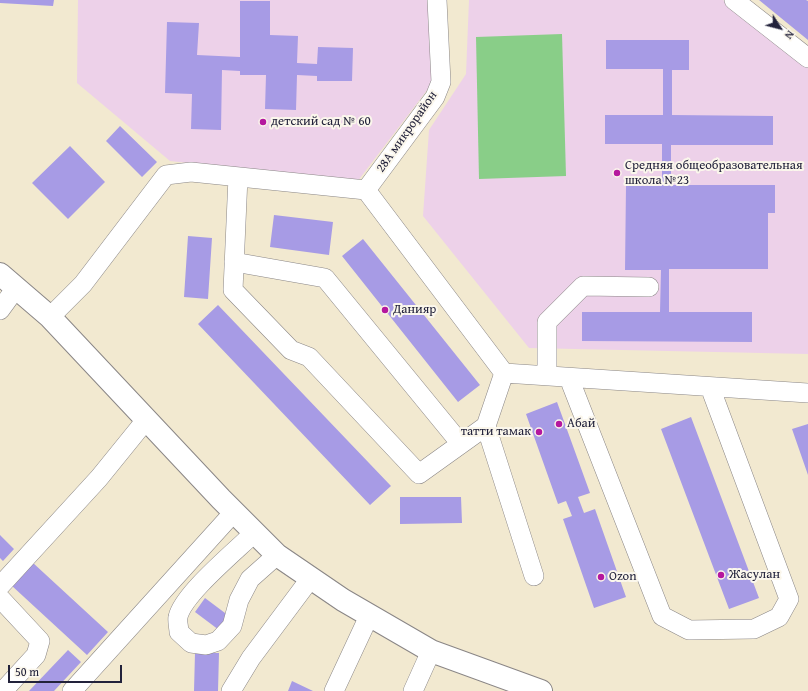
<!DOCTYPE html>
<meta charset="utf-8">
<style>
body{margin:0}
#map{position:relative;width:808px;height:691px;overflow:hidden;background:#f2e9d0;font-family:"Gentium Book Plus",serif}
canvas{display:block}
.north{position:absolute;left:760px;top:8px;width:40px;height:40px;-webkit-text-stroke:3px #fbf7ec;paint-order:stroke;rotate:126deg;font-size:11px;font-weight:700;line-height:16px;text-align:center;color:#22223b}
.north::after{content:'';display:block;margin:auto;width:14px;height:18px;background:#22223b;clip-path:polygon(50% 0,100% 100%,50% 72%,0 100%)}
.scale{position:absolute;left:8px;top:665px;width:114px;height:18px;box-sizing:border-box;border:2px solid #22223b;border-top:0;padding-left:5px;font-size:12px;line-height:14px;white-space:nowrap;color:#22223b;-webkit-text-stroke:3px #fbf7ec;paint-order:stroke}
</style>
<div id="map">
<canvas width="808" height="691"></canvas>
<div class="north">N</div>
<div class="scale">50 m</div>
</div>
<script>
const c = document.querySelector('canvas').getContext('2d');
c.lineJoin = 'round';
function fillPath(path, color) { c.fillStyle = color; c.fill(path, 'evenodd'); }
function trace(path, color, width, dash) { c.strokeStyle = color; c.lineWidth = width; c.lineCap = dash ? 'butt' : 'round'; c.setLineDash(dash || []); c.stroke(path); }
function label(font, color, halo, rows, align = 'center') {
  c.font = font + ' "Gentium Book Plus",serif'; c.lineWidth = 4; c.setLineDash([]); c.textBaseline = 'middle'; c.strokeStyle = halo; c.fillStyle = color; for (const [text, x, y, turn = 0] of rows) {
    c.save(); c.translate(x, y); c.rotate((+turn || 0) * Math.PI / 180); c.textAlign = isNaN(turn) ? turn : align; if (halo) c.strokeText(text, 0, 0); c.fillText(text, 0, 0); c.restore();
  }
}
fillPath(new Path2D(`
 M78 0H430L434 81 357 182 170 161 77 83Z
 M469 0H723L808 66V354L529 348 423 216 429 130 466 74Z`), '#edd1e9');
fillPath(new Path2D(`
 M562 34 566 176 479 179 476 37Z`), '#89ce88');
fillPath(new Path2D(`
 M0 0H54L53 6 0 3Z
 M759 0H806L808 1V40Z
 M240 1H270V35L298 36 297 63 317 64 318 47 353 48 352 81H317V76L297 75 296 110 265 109 266 75H240V71L222 70 221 130 191 129 192 94 165 93 167 22 199 23 197 55 240 57Z
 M606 40H689V70H672V115L773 116V145H671V185H775V213H768V269H669V312H752V342L582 341V312H660L661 270H625L626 186H662V144H605V115H663V69H606Z
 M120 126 157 162 142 177 106 141Z
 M70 146 105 182 68 219 32 183Z
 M274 215 333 222 329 255 270 247Z
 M188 236 212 238 208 299 184 297Z
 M363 239 480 385 458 402 342 256Z
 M218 305 391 486 370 505 198 324Z
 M557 402 590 493 578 497 584 513 595 509 626 597 594 608 563 519 572 516 566 501 558 504 526 414Z
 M691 417 759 598 729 609 661 429Z
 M808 424V475L792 429Z
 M400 497H461L462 523 400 524Z
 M0 535 14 549 3 561 0 558Z
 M32 562 108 632 87 655 11 585Z
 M205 598 229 616 219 630 195 612Z
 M68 650 81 662 54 691H29Z
 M195 653H219L218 691H194Z
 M292 681 313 691H288Z`), '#a79be5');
const minor = new Path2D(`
 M734 0 808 58
 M238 177 233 290 291 350 309 357 419 474 486 426 504 373
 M366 190 435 97 441 82 437 0
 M234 262 325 278 461 444
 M0 310 16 288
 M50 317 83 284 166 175 191 172 366 190 504 373 808 393
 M547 376V322L583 286 649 287
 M569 378 662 616 689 630 754 629 779 617 789 599 710 387
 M486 426 534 576
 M255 532C237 550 183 594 178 617 177 621 179 628 179 632L191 643 206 645 218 641 232 626 239 600 250 579 277 555
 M0 586 99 478 146 420
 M0 598 40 641 36 655 3 691
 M72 691 234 512
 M231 691 251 658 310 579
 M334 691 369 616
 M413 691 431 651`);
const major = new Path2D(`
 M0 274 50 317 221 499 277 555 343 600 431 651 541 691`);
trace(minor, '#8a8686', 20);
trace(major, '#8a8686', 24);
trace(minor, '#fff', 19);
trace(major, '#fff', 22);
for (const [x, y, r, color] of [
 [263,122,4,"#b5179e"],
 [617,173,4,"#b5179e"],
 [385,310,4,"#b5179e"],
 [559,424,4,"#b5179e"],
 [539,432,4,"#b5179e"],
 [721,575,4,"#b5179e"],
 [601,577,4,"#b5179e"]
]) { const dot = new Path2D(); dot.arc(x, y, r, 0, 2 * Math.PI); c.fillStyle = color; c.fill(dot); trace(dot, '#fbf7ec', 1.5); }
label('13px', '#22223b', '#fbf7ec', [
 ["детский сад № 60",271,122],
 ["Средняя общеобразовательная",625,166],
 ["школа №23",625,181],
 ["Данияр",393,310],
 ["Абай",567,424],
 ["татти тамак",531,432,"right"],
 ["Жасулан",729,575],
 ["Ozon",609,577]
], 'left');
label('13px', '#22223b', '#fbf7ec', [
 ["28А микрорайон",407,132,-55]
]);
</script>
